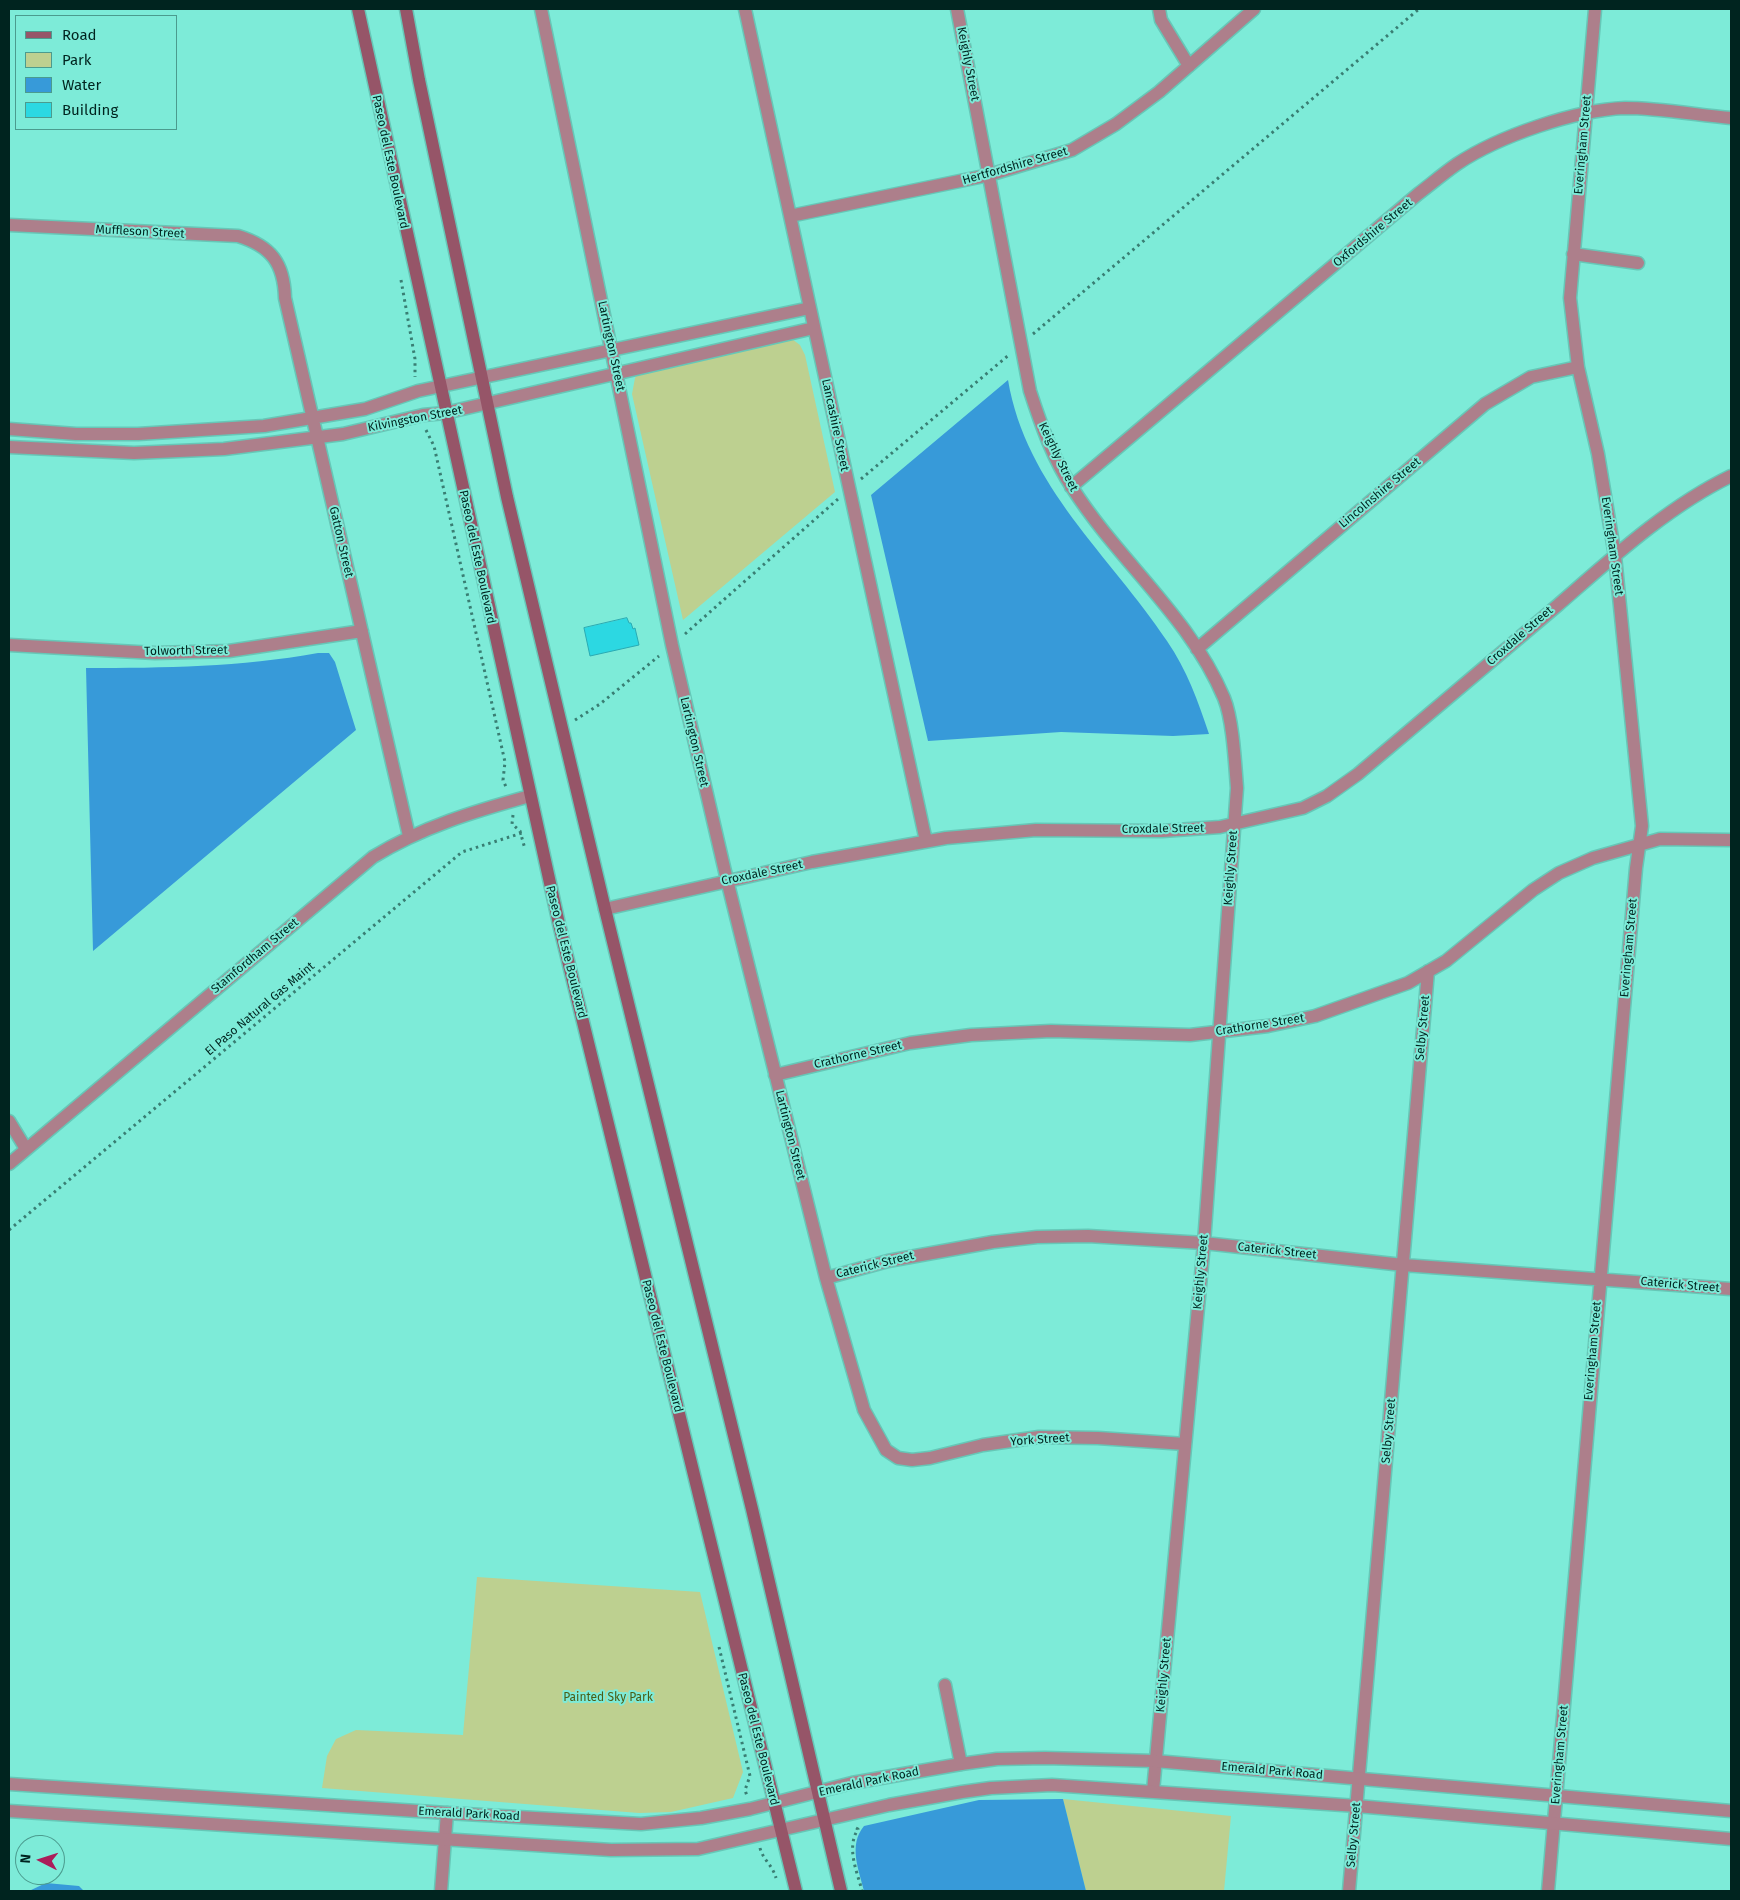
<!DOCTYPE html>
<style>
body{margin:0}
#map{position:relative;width:1740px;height:1900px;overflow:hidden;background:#7debd8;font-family:"Fira Sans",sans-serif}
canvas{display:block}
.frame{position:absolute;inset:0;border:10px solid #00241f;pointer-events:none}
.legend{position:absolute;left:15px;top:15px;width:162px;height:115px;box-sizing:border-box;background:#7debd8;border:1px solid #4b9b8e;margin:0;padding:6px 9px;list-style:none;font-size:15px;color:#00241f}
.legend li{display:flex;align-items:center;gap:10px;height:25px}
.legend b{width:25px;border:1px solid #4b9b8e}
.north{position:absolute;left:15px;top:1835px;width:50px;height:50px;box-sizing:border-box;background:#7debd8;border:1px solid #4b9b8e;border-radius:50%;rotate:275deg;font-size:14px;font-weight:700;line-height:20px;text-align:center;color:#00241f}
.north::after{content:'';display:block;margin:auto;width:18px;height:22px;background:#ab1d5a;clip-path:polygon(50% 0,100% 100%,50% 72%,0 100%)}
</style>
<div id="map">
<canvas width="1740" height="1900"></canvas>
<div class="frame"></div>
<ul class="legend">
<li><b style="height:6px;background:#965568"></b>Road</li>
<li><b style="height:14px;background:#bdd090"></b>Park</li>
<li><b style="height:14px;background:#379ad9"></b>Water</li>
<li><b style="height:14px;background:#2cd8e2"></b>Building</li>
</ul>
<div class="north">N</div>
</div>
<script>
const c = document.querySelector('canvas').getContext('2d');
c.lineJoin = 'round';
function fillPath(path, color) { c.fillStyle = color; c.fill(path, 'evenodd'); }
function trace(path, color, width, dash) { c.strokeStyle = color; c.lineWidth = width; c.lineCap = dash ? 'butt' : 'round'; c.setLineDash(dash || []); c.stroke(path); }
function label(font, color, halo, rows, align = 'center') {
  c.font = font + ' "Fira Sans",sans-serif'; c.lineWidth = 4; c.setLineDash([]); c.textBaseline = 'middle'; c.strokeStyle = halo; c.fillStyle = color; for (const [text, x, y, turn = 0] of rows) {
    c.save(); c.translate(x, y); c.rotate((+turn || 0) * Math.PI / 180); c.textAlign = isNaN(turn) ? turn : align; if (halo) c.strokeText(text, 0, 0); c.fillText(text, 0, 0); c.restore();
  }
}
fillPath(new Path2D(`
 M792 339 800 345 805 355 835 492 683 620 632 394 635 378 640 371Z
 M477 1577 700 1592 743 1772 733 1798 671 1812 639 1813 322 1788 327 1756 336 1739 356 1730 463 1735Z
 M1063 1799 1231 1816 1224 1891H1086Z`), '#bdd090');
fillPath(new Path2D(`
 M1008 380C1026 487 1110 555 1167 641 1187 670 1198 701 1209 734L1173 736 1061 732 928 741 871 495Z
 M318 653H329L335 662 356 730 93 951 86 668C164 668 241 667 318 653Z
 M1063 1799 1086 1891H864C859 1870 848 1845 864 1826L979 1800Z
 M46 1883 79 1886 84 1891H29Z`), '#379ad9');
const building = new Path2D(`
 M627 618 629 623H631L633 629 635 628 639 645 590 656 584 628Z`);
fillPath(building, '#2cd8e2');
trace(building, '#2aaab2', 1);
const minor = new Path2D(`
 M541 9 672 645 727 880 826 1278 864 1410 886 1450 898 1458 912 1460 930 1458 983 1445 1039 1437 1098 1438 1185 1444
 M745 9 926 841
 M957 9 1030 391C1041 425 1053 459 1073 489 1119 561 1190 617 1224 698 1233 720 1235 763 1237 788L1204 1243 1153 1791
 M1159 9 1161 20 1189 66
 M790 216 989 175 1072 150 1116 124 1159 92 1254 9
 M9 225 238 236C271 246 284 263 285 298L409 836
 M1573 254 1638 263
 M9 429 76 434H138L264 426 365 409 418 391 810 308
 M9 447 134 453 224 449 343 434 423 415 445 413 814 328
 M1071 487 1418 194C1431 184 1444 173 1457 164 1499 136 1575 110 1625 108 1659 108 1697 115 1731 118
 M9 645 155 653 229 651 362 631
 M1197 649 1485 404 1531 377 1578 367
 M605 909 812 862 946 838 1036 830 1162 831 1220 827 1303 808 1327 796 1358 774C1425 718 1491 661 1558 605 1612 558 1667 507 1731 476
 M775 1075 910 1043 971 1035 1051 1031 1190 1035 1268 1026 1315 1016 1408 983 1446 961 1533 890 1559 873 1593 858 1660 839 1731 840
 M9 1121 26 1149
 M9 1164 373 857C422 827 475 811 530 796
 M826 1278 888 1261 993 1242 1037 1237 1088 1236 1204 1243 1403 1265 1731 1289
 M945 1685 961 1764
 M441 1891 447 1813
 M1349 1891 1428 971
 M1548 1891 1636 868 1642 826 1615 556 1598 454 1578 367 1570 298 1595 9`);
const tertiary = new Path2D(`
 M9 1784 447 1813 641 1824 701 1818 750 1809 852 1783 961 1764 997 1759 1045 1758 1155 1761 1731 1811
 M9 1811 611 1850 698 1849 889 1805 962 1792 991 1788 1052 1785 1357 1806 1731 1839`);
const secondary = new Path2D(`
 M358 9 559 924 796 1891
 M406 9 419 80 507 497 605 909 752 1509 841 1891`);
trace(minor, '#66c7b7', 15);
trace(tertiary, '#66c7b7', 15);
trace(secondary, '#66c7b7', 15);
trace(new Path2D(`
 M401 280 415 359V377
 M1033 334 1419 9
 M426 430 434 446 505 762 503 780 507 789
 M861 479 1010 354
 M685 634 838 499
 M575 720 600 704 659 656
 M513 815 512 824 520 831 525 849
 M9 1230 462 852 522 833
 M719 1647 750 1776 745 1790 747 1796
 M856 1828 858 1829C846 1848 857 1871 862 1891
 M760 1848C763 1860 772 1864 776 1878`), '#397e73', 3, [2.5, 4]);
trace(minor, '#ad7f8b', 12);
trace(tertiary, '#ad7f8b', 12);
trace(secondary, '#965568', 12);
label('12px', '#00241f', '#7debd8', [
 ["Keighly Street",968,64,79],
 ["Everingham Street",1583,145,-85],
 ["Paseo del Este Boulevard",390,162,78],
 ["Hertfordshire Street",1015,166,-16],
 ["Muffleson Street",140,232,3],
 ["Oxfordshire Street",1373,233,-40],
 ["Lartington Street",611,346,78],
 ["Kilvingston Street",415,419,-11],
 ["Lancashire Street",835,425,78],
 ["Keighly Street",1058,457,64],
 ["Lincolnshire Street",1380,493,-40],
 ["Gatton Street",341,542,77],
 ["Everingham Street",1612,546,82],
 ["Paseo del Este Boulevard",477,557,78],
 ["Croxdale Street",1520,636,-41],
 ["Tolworth Street",186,651,-1],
 ["Lartington Street",694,742,77],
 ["Croxdale Street",1163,829,-1],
 ["Keighly Street",1231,868,-86],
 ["Croxdale Street",762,873,-12],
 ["Everingham Street",1629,948,-85],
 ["Paseo del Este Boulevard",566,952,76],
 ["Stamfordham Street",255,956,-40],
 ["El Paso Natural Gas Maint",260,1009,-40],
 ["Crathorne Street",1260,1025,-9],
 ["Selby Street",1423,1028,-85],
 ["Crathorne Street",858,1055,-13],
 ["Lartington Street",790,1135,76],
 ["Caterick Street",1277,1251,6],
 ["Caterick Street",875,1265,-14],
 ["Keighly Street",1201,1272,-85],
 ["Caterick Street",1680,1285,5],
 ["Paseo del Este Boulevard",662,1346,76],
 ["Everingham Street",1593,1351,-85],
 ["Selby Street",1389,1431,-85],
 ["York Street",1040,1440,-4],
 ["Keighly Street",1164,1675,-85],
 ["Paseo del Este Boulevard",758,1739,76],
 ["Everingham Street",1560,1755,-85],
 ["Emerald Park Road",1272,1771,5],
 ["Emerald Park Road",869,1782,-12],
 ["Emerald Park Road",469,1814,3],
 ["Selby Street",1354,1835,-85]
]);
label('12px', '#4c5c15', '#7debd8', [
 ["Painted Sky Park",608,1698]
]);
</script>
